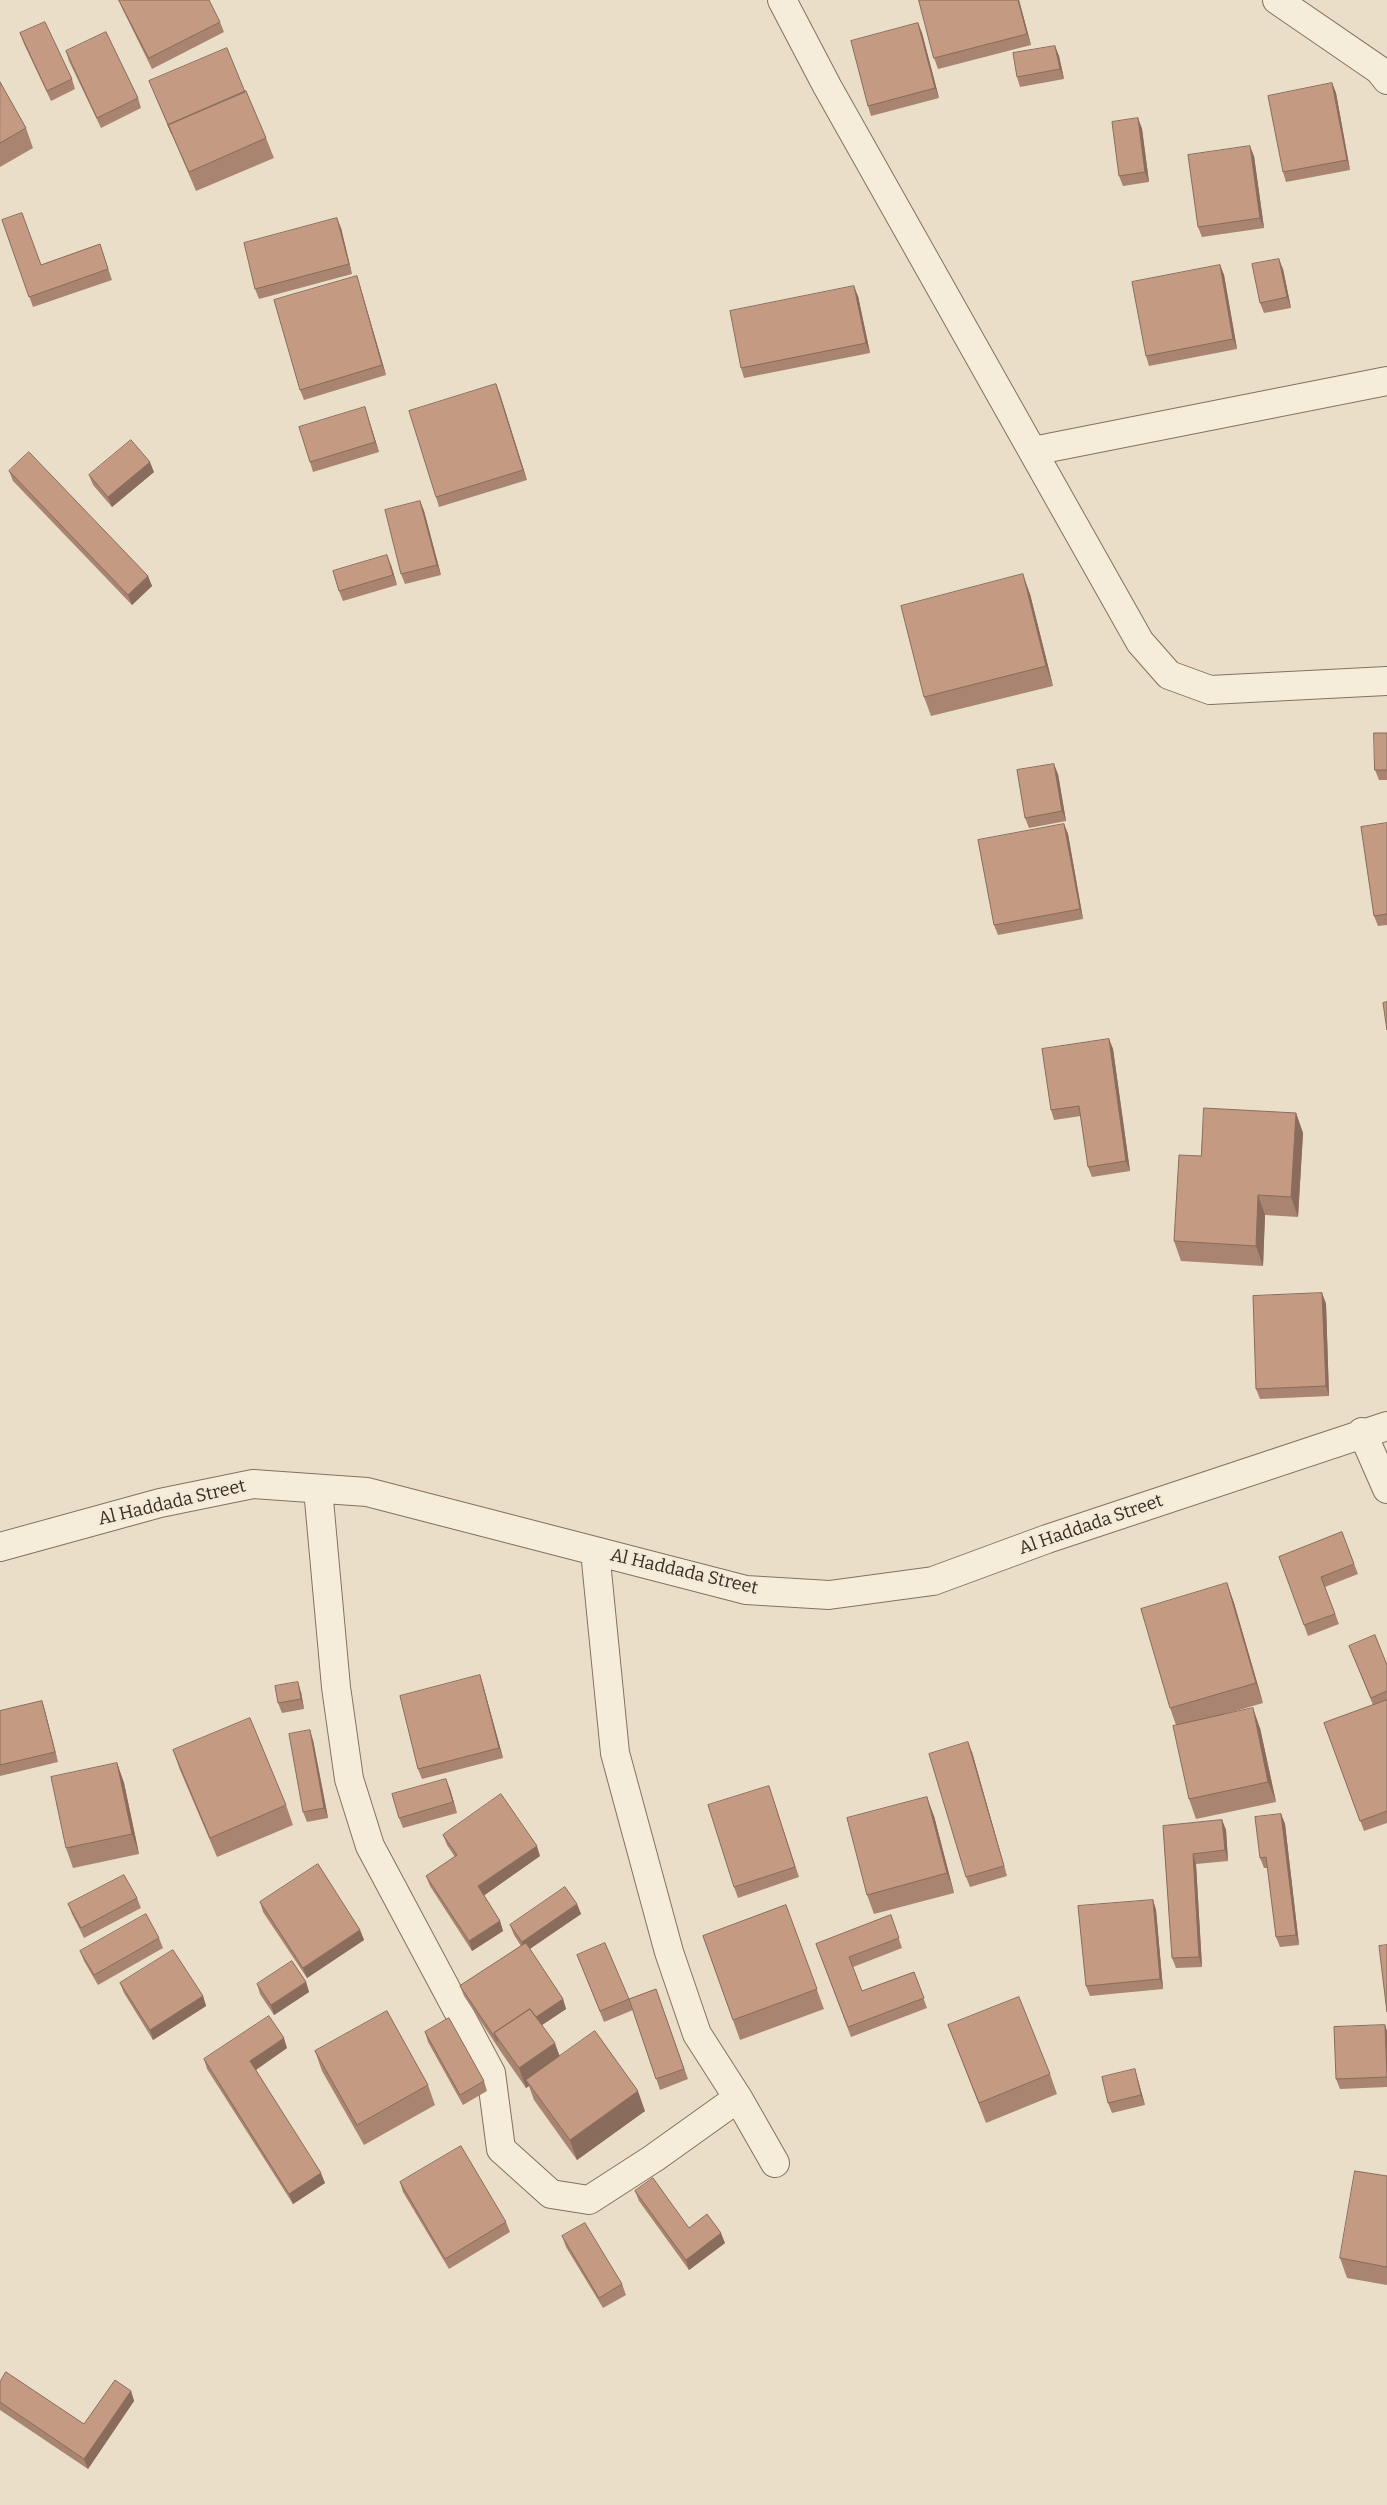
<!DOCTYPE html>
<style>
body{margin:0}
canvas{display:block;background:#eadec8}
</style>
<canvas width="1387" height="2505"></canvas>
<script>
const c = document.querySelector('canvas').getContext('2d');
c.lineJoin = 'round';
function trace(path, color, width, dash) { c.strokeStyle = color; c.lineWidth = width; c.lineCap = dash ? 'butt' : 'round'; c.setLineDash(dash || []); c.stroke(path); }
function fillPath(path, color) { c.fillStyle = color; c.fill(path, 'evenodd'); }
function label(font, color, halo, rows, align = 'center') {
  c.font = font + ' Bitter,serif'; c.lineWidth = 5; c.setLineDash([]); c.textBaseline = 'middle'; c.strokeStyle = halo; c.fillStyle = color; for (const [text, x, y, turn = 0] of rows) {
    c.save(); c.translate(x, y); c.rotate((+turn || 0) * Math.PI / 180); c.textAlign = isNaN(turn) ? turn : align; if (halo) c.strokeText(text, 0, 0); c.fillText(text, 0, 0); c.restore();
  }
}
const minor = new Path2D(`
 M782 0 827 86 1140 642 1169 675 1210 690 1387 681
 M1277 0 1379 70 1387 80
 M1033 451 1387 381
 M1362 1432 1387 1489
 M318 1489 336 1687 349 1779 370 1846 491 2073 501 2149 551 2194 589 2200 654 2158 738 2098
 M0 1547 160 1503 253 1484 367 1492 746 1590 829 1595 933 1581 1047 1539 1387 1426
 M595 1551 615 1753 669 1952 697 2034 738 2098 775 2163`);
trace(minor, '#84715f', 30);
trace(minor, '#f6ecda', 28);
fillPath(new Path2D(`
 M119 0 220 22 224 32 152 69 122 8Z
 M919 0H1019L1031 45 938 69 934 58Z
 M918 23 922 33 939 98 871 116 868 106Z
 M20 33 72 79 75 89 51 101 24 44Z
 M1055 46 1059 56 1064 79 1020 87 1017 77Z
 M66 51 138 98 141 108 101 128 69 61Z
 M149 81 245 92 266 138 274 158 196 191Z
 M0 82 26 128 33 148 0 167Z
 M1332 83 1336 93 1350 170 1286 182 1283 172Z
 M1138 118 1142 129 1149 182 1123 186 1119 176Z
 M1254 156 1264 228 1202 237 1198 227Z
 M2 220 41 265 100 244 112 280 33 307Z
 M341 228 352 274 259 299 255 289Z
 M1220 265 1224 275 1237 349 1149 366 1146 356Z
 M1283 269 1291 308 1264 313 1260 303Z
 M360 286 386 375 304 400 300 390Z
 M858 296 870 353 744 378 741 368Z
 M496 384 527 480 439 507 436 497Z
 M365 407 379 452 313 472 310 462Z
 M9 471 148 576 152 586 132 605 13 481Z
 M154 472 112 507 93 485 89 475Z
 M420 501 424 511 441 575 405 584 401 574Z
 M391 565 397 585 343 601 339 591Z
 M1030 594 1053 686 931 716 924 697Z
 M1387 733V780H1379L1375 770Z
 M1058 774 1066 821 1029 828 1025 818Z
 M1387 823V925L1378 926 1374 916Z
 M1064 824 1068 834 1083 919 998 935 994 925Z
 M1109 1039 1113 1049 1130 1171 1092 1177 1088 1167 1081 1116 1054 1120 1051 1110Z
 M1296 1113 1303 1133 1298 1217 1265 1215 1263 1266 1181 1261 1174 1241 1201 1156Z
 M1322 1293 1326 1304 1329 1396 1260 1399 1256 1389Z
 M1342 1532 1358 1574 1325 1587 1339 1624 1308 1636 1279 1557Z
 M1227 1583 1234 1603 1263 1703 1222 1715 1260 1728 1276 1802 1196 1819 1189 1799 1176 1725 1170 1708Z
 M1349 1646 1387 1665V1823L1364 1831 1324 1723 1373 1705Z
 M480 1675 483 1685 503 1758 422 1779 418 1769Z
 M301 1692 304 1709 282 1713 278 1703Z
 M42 1701 45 1711 58 1762 0 1776V1711Z
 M313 1740 328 1818 307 1822 303 1812Z
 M173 1750 286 1805 293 1825 217 1857 180 1770Z
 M972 1752 1007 1876 970 1887 966 1877Z
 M117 1763 124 1783 139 1854 73 1868 66 1848Z
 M769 1786 799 1877 738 1898 734 1887Z
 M450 1789 457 1813 403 1828 399 1818Z
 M1281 1814 1285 1824 1299 1945 1280 1947 1276 1937 1268 1868H1264L1260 1858Z
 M934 1816 954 1893 874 1914 867 1895Z
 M1222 1820 1226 1830 1228 1861 1196 1864 1202 1967 1176 1968 1172 1958 1163 1826Z
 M443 1835 540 1856 484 1895 500 1921 503 1931 472 1951 430 1886 426 1876 455 1857 447 1845Z
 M137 1898 141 1908 84 1938 72 1914 68 1904Z
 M1153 1900 1156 1910 1163 1989 1090 1996 1086 1986Z
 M260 1902 360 1930 364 1940 307 1978 263 1912Z
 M577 1904 581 1914 530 1949 563 1999 566 2009 542 2025 560 2056 645 2111 577 2160 534 2100 529 2086 526 2088 501 2052 464 1996 460 1986 521 1946 514 1935 510 1925Z
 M786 1905 824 2009 740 2040 703 1936Z
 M891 1915 902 1948 853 1967 862 1991 914 1972 927 2008 851 2037 816 1944Z
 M159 1938 163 1948 98 1985 84 1961 80 1951Z
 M577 1955 629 1999 656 1989 688 2079 660 2090 633 2010 604 2022Z
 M306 1982 309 1992 274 2015 260 1994 257 1984Z
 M120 1983 203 1996 206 2006 153 2040 124 1993Z
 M948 2025 1050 2074 1057 2094 986 2123Z
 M1385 2025 1387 2031V2087L1340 2089 1336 2079Z
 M425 2032 484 2081 487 2091 463 2105 428 2042Z
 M287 2048 256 2070 325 2183 293 2204 207 2069 204 2059Z
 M315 2051 428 2085 435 2105 364 2145 322 2071Z
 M1138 2080 1145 2105 1112 2113 1108 2103Z
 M1387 2176V2285L1347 2278 1340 2258Z
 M400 2182 506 2222 510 2232 449 2269 403 2192Z
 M635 2191 689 2228 725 2243 689 2270 639 2201Z
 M562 2236 622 2284 626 2295 603 2308 566 2247Z
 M0 2382 84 2424 131 2391 134 2401 88 2469 0 2410Z`), '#a98470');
fillPath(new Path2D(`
 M1018 0H1019L1031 45 1027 34Z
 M918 23 922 33 939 98 935 88Z
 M1055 46 1059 56 1064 79 1060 69Z
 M1332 83 1336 93 1350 170 1347 160Z
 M1138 118 1142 129 1149 182 1145 172Z
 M1250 146 1254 156 1264 228 1260 218Z
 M337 218 341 228 352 274 349 264Z
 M1279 259 1283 269 1291 308 1287 297Z
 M1220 265 1224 275 1237 349 1233 339Z
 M357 276 360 286 386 375 382 365Z
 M854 286 858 296 870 353 866 343Z
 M496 384 500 394 527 480 523 470Z
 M365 407 368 417 379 452 375 442Z
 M150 462 154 472 112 507 108 497Z
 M420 501 424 511 441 575 437 565Z
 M387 555 391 565 397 585 393 575Z
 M1023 574 1030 594 1053 686 1046 666Z
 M148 576 152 586 132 605 128 595Z
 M1054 764 1058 774 1066 821 1062 811Z
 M1064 824 1068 834 1083 919 1080 909Z
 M1109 1039 1113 1049 1130 1171 1126 1161Z
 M1296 1113 1303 1133 1298 1217 1291 1197Z
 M1258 1195 1265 1215 1263 1266 1256 1246Z
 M1322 1293 1326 1304 1329 1396 1326 1386Z
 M1227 1583 1234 1603 1263 1703 1256 1683Z
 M480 1675 483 1685 503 1758 499 1748Z
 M298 1682 301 1692 304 1709 301 1699Z
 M42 1701 45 1711 58 1762 55 1752Z
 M1253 1708 1260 1728 1276 1802 1268 1782Z
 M310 1730 313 1740 328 1818 324 1808Z
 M968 1742 972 1752 1007 1876 1004 1866Z
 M117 1763 124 1783 139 1854 132 1834Z
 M446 1779 450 1789 457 1813 453 1802Z
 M927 1797 934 1816 954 1893 947 1873Z
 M1281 1814 1285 1824 1299 1945 1296 1935Z
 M1222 1820 1226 1830 1228 1861 1225 1850Z
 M537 1846 540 1856 482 1897 478 1886Z
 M1193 1854 1196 1864 1202 1967 1199 1957Z
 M1153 1900 1156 1910 1163 1989 1160 1979Z
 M577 1904 581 1914 525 1952 522 1942Z
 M500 1921 503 1931 472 1951 469 1941Z
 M360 1930 364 1940 307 1978 303 1968Z
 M306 1982 309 1992 274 2015 271 2005Z
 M203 1996 206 2006 153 2040 150 2030Z
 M563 1999 566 2009 506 2049 500 2041Z
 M1385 2025 1387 2031V2072Z
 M284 2038 287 2048 254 2071 250 2061Z
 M555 2043 562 2063 526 2080 529 2086 526 2088 519 2068Z
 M1135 2069 1138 2080 1145 2105 1141 2095Z
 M638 2091 645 2111 577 2160 570 2140Z
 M321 2173 325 2183 293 2204 289 2194Z
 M721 2233 725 2243 689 2270 686 2260Z
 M131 2391 134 2401 88 2469 84 2459Z`), '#896c5b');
const building = new Path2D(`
 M119 0H209L220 22 149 58Z
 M919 0H1018L1027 34 934 58Z
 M45 22 72 79 47 91 20 33Z
 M918 23 935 88 868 106 851 41Z
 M106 32 138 98 97 118 66 51Z
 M1055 46 1060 69 1017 77 1013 53Z
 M227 48 245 92 168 125 172 134 149 81Z
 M0 82 26 128 0 143Z
 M1332 83 1347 160 1283 172 1268 96Z
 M246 91 266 138 189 172 168 125Z
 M1138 118 1145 172 1119 176 1112 122Z
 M1250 146 1260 218 1198 227 1188 155Z
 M22 213 41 265 100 244 108 269 29 297 2 220Z
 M337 218 349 264 255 289 244 243Z
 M1279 259 1287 297 1260 303 1252 264Z
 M1220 265 1233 339 1146 356 1132 282Z
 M357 276 382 365 300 390 274 300Z
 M854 286 866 343 741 368 730 311Z
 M496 384 523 470 436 497 409 411Z
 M365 407 375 442 310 462 299 427Z
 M131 440 150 462 108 497 89 475Z
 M29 452 148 576 128 595 9 471Z
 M420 501 437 565 401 574 385 510Z
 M387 555 393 575 339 591 333 571Z
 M1023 574 1046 666 924 697 901 606Z
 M1374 733H1387V770H1375Z
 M1054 764 1062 811 1025 818 1017 770Z
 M1387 823V914L1374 916 1361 827Z
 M1064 824 1080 909 994 925 978 840Z
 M1387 1002V1030L1383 1003Z
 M1109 1039 1126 1161 1088 1167 1079 1106 1051 1110 1042 1049Z
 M1204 1108 1296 1113 1291 1197 1258 1195 1256 1246 1174 1241 1179 1155 1201 1156Z
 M1322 1293 1326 1386 1256 1389 1253 1296Z
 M1342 1532 1354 1564 1321 1577 1335 1614 1304 1625 1279 1557Z
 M1227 1583 1256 1683 1170 1708 1141 1609Z
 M1375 1635 1387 1665V1691L1371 1698 1349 1646Z
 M480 1675 499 1748 418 1769 400 1696Z
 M298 1682 301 1699 278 1703 275 1686Z
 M1387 1700V1811L1360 1821 1324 1723Z
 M42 1701 55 1752 0 1765V1711Z
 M1253 1708 1268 1782 1189 1799 1173 1726Z
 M250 1718 286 1805 210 1838 173 1750Z
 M310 1730 324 1808 303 1812 289 1734Z
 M968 1742 1004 1866 966 1877 929 1754Z
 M117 1763 132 1834 66 1848 51 1777Z
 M446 1779 453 1802 399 1818 392 1794Z
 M769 1786 795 1867 734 1887 708 1805Z
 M501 1794 537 1846 478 1886 500 1921 469 1941 426 1876 457 1855 443 1835Z
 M927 1797 947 1873 867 1895 847 1818Z
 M1281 1814 1296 1935 1276 1937 1266 1857 1260 1858 1255 1817Z
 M1222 1820 1225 1850 1193 1854 1199 1957 1172 1958 1163 1826Z
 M318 1864 360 1930 303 1968 260 1902Z
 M124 1875 137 1898 81 1928 68 1904Z
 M565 1887 577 1904 522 1942 510 1925Z
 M1153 1900 1160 1979 1086 1986 1078 1906Z
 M786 1905 817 1989 733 2020 703 1936Z
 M146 1914 159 1938 94 1975 80 1951Z
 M891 1915 899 1938 849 1957 862 1991 914 1972 924 1998 848 2027 816 1944Z
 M526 1943 563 1999 536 2017 530 2009 494 2033 498 2042 460 1986Z
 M605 1943 629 1999 656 1989 684 2069 656 2079 629 1999 600 2011 577 1955Z
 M1387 1945V2012L1379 1946Z
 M173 1950 203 1996 150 2030 120 1983Z
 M292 1961 306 1982 271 2005 257 1984Z
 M1019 1997 1050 2074 979 2103 948 2025Z
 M530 2009 555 2043 519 2068 494 2033Z
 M387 2011 428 2085 357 2125 315 2051Z
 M269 2016 284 2038 250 2061 321 2173 289 2194 204 2059Z
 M449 2018 484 2081 460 2095 425 2032Z
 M1385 2025 1387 2077 1336 2079 1334 2027Z
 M595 2031 638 2091 570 2140 526 2080Z
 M1135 2069 1141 2095 1108 2103 1102 2077Z
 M461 2146 506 2222 445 2259 400 2182Z
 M1355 2171 1387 2176V2267L1340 2258Z
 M653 2178 689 2228 707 2214 721 2233 686 2260 635 2191Z
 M585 2223 622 2284 599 2298 562 2236Z
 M6 2372 84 2424 115 2380 131 2391 84 2459 0 2402V2382Z`);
fillPath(building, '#c49a82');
trace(building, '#896c5b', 1);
label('18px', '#362a21', '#f2e9d7', [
 ["Al Haddada Street",172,1503,-13],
 ["Al Haddada Street",1091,1525,-19],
 ["Al Haddada Street",684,1572,13]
]);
</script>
